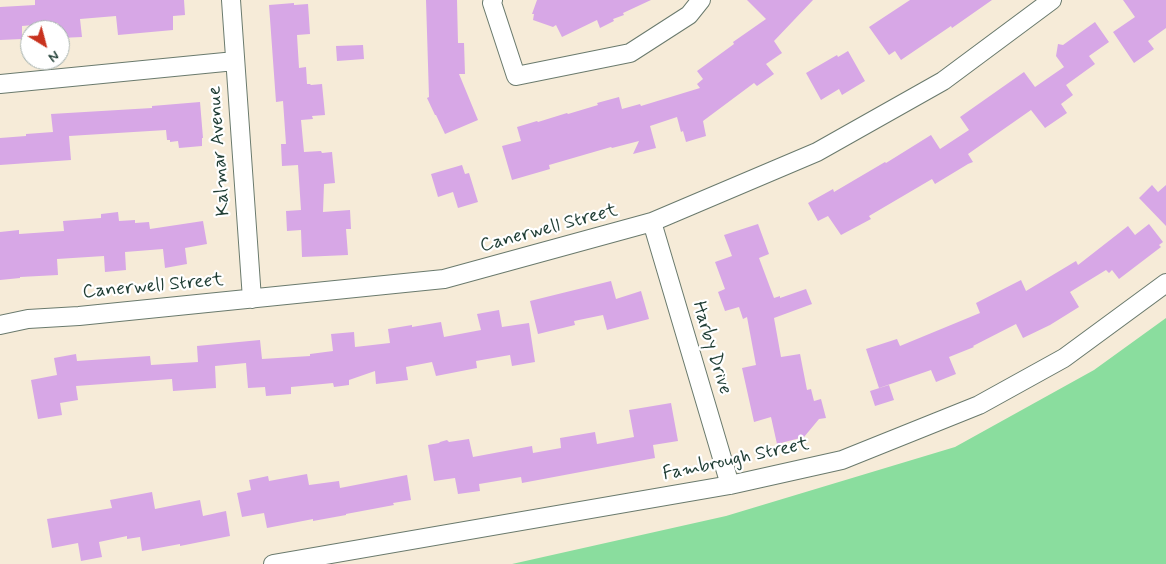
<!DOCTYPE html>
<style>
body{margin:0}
#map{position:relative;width:1166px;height:564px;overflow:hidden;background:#f6ebd8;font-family:Mynerve,sans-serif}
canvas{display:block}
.north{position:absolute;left:20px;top:20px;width:50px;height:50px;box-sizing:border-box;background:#fff;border:1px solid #a5b1ae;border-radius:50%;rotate:143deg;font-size:14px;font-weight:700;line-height:20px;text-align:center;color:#1f3d34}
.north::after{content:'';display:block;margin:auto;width:18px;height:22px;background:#c8321e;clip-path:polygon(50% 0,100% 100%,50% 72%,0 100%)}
</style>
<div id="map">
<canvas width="1166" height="564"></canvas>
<div class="north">N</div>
</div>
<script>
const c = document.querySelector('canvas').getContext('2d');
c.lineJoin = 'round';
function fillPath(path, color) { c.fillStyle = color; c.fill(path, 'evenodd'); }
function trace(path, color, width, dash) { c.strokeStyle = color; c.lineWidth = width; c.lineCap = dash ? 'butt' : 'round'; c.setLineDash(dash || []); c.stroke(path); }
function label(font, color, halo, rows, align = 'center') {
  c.font = font + ' Mynerve,sans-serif'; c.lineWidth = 4.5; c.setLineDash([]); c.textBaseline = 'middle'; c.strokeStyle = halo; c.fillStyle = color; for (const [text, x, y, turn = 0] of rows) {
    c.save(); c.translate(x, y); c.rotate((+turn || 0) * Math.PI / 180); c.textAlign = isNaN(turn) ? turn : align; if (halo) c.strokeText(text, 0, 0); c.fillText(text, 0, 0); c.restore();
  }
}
fillPath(new Path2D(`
 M1166 318V564H512L726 516 955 447 1094 370Z`), '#8add9e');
fillPath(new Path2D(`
 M35 0H184L185 15 173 16V30L118 35 116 16 80 19 82 37 60 38V30H59L58 23 22 26V39L0 40V7L35 5Z
 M426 0H457L458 43H464L465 74H459L478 120 445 134 436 115H435L427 98 429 97Z
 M537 0H651L623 13 624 15 613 19 614 21 600 28 597 20 562 37 556 25 553 27 533 20 534 14H532Z
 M747 0H813L774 41 782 53 766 64 774 74 757 86 754 83 703 121 706 136 686 142 683 131 681 132 677 117 650 126 656 148 633 154 639 141 612 148 611 147 549 165 550 169 512 180 502 146 521 141 517 127 537 121 538 122 567 113 568 114 598 105 597 103 619 97 622 109 640 104 641 106 700 88 697 84 703 79 697 71 734 44 733 42 766 19Z
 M910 0H992L952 28 951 26 901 60 895 51 889 55 869 27Z
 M1123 0H1166V28L1148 41 1154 49 1134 63 1113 32 1135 17Z
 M294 3V5L308 4 310 34 297 35 299 68 306 67 307 84H310L311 85 322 84 325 115 312 116 313 119 301 120 304 152 321 151 322 153 332 152 335 183 324 184 323 212 350 210 351 229H346L348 255 302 257 301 230 287 231 286 211 301 210 298 165 282 166 281 144H286L283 101 276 102 269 5Z
 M1095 22 1109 42 1089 56 1095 64 1066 85 1073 95 1061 104 1067 113 1045 128 1031 110 968 154 973 162 968 164 935 184 932 179 869 216 871 219 841 235 828 216 818 221 808 203 833 189 834 192 885 162 886 163 931 135 940 149 969 130 960 117 1024 72 1035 87 1064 67 1056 56 1058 44 1063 45Z
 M363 45 364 59 337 61 336 46Z
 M848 51 865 81 842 95 839 89 821 100 806 73 837 55 838 57Z
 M200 102 203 138H202V146L179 148 178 141 170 142V140H167L166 130 69 136 71 160 0 165V138L26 136V134L53 132 51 114 152 108V106Z
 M462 165 465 174 469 173 478 202 458 208 453 192 438 197 431 174Z
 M1152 185 1158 192 1166 185V226L1139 198Z
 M118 212 119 221 135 220V223L149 222 150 229 203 221 207 244 185 248 187 264 165 268 163 249 125 252 126 270 105 272 104 256 57 259 58 275 20 277V278L0 280V232L19 230V234L64 231 63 221 101 218V214Z
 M758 224 769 254 759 258 774 298 780 296V298L806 289 812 304 774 318 781 357 800 354 807 390 811 389 814 401 821 399 826 418 819 419 804 437 777 444 771 417 754 422 742 368 756 365 747 317 743 319 739 307 725 311 718 292 725 289 715 262 732 256 724 235Z
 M1149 224 1163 242 1159 245 1161 247 1119 279 1112 270 1109 273 1106 270 1070 292 1079 307 1050 325 1023 338 1016 324 973 346 974 347 949 357 956 374 936 382 931 370 879 388 866 349 897 339 900 346 980 313 976 303 1021 280 1026 291 1076 261 1078 265 1128 226 1135 235Z
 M611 281 616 299 641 291 649 319 607 330 603 315 574 321 575 325 538 334 530 301Z
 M499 310 502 327 529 323 535 362 512 366 510 355 476 361 477 368 436 376 432 362 406 367 408 380 376 384 375 371 349 380V385L334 387 333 383 291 387V394L266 396 265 387 248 388 246 363 215 366 216 388 173 391 172 379 76 386 78 400 60 403 62 415 38 419 31 380 57 375 54 358 76 354 77 361 150 356 151 365 198 362 197 346 260 340 262 359 310 356V354L333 351 331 334 354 332 355 347 390 343 388 329 412 325V327L441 322 444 337 481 330 477 314Z
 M889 385 894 400 875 406 870 391Z
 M671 403 678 441 653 445 655 458 522 483 521 477 479 484 480 491 458 494 455 478 434 481 428 445 439 443 440 442 447 440 449 442 469 439 473 457 532 446 533 453 561 448 560 438 595 432 597 444 634 437 629 410Z
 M307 474 309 485 339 481 340 488 407 475 411 500 393 503 394 505 346 514V515L313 521V519L267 528 264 513 242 517 237 493 251 490 249 480 268 476 269 481Z
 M152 492 155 509 200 500 203 516 226 511 230 536 180 546V544L142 551 140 537 127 539V536L99 542 102 557 81 561 78 543 52 548 47 519 112 508 110 500Z`), '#d7a7e6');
const street = new Path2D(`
 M231 0 252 299
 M493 0 492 3 516 76 630 53 689 15 701 0
 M0 84 235 61
 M652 222 730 485
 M0 325 28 319 79 316 444 279 652 222 817 152 943 81 1052 0
 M273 564 730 485 842 460 979 405 1064 358 1166 283`);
trace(street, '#6a7a6d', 20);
trace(street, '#fff', 18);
label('19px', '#1f3d34', '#fff', [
 ["Kalmar Avenue",220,151,-94],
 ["Canerwell Street",549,229,-15],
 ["Canerwell Street",153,287,-5],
 ["Harby Drive",711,348,73],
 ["Fambrough Street",736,460,-12]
]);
</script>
